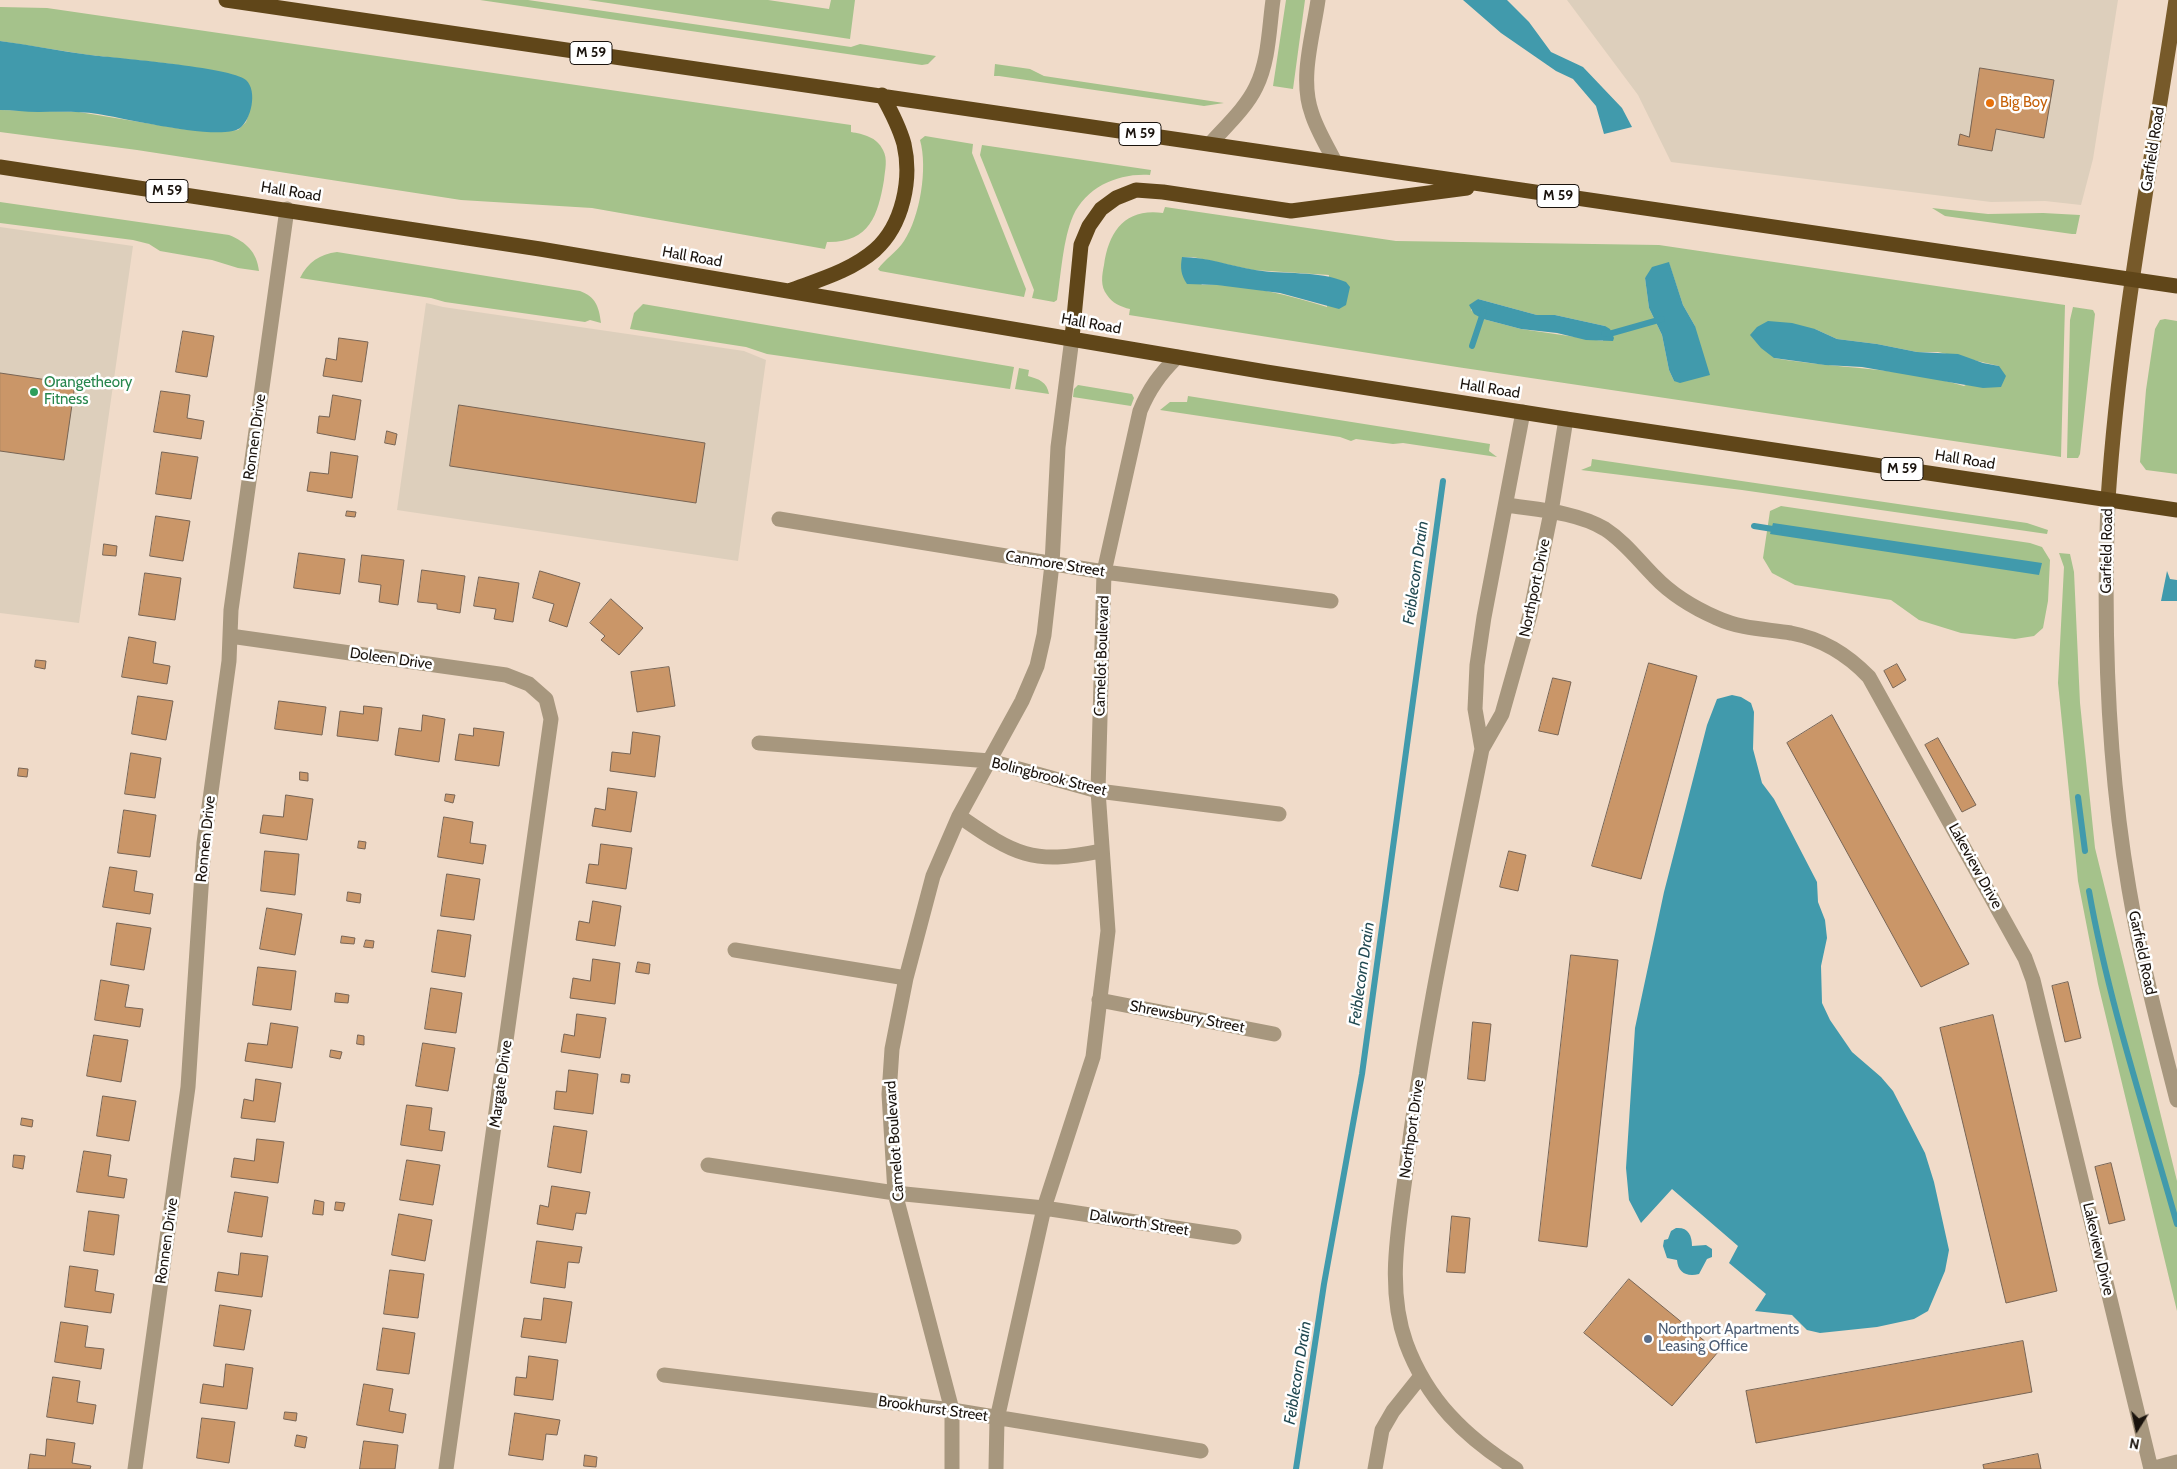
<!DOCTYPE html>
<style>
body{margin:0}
#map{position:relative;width:2177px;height:1469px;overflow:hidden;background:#f0dbc9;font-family:Cabin,sans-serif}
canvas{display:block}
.north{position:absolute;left:2112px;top:1404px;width:50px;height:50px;-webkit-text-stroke:4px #fff;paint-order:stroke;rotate:190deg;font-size:14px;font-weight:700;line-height:20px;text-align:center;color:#1a130d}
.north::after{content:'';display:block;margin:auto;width:18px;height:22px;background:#1a130d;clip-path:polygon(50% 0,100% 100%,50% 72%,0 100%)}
</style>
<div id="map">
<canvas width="2177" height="1469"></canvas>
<div class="north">N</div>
</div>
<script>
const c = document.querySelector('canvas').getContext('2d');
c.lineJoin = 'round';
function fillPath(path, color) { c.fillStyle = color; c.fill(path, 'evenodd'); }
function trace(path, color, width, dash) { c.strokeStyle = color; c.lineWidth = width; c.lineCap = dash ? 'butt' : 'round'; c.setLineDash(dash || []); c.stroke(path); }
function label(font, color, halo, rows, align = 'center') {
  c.font = font + ' Cabin,sans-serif'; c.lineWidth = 5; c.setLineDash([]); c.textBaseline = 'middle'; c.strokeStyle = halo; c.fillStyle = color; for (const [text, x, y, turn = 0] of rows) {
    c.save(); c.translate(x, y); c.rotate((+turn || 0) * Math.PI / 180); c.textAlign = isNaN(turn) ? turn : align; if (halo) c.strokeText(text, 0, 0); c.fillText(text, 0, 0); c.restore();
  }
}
fillPath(new Path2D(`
 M1567 0H2118L2093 159 2081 205 2045 201 1991 202 1671 162 1638 95Z
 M0 227 133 246 79 623 0 613Z
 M426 303 443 307 744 351 766 360 738 561 397 510Z`), '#ddcfbc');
fillPath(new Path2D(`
 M480 0H528L851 47 860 44 936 56 928 64 922 65Z
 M588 0H768L829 9 831 0H855L850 39Z
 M1286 0H1305L1293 89 1273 86Z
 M0 7 47 8 851 125V132C863 134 877 137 883 150 888 159 885 170 884 180 878 216 869 243 827 242L825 249 592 208 461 200 137 150 0 132V110L79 112 182 129 220 132 238 130 246 122 249 113 228 74 172 64 89 55 0 41Z
 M995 64 1030 69 1044 76 1224 103 1204 106 999 76H994Z
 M925 136 973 144 972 153 1026 289 1024 297 880 271 878 269C884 260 897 252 904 241 920 217 928 168 920 140Z
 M982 145 1151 170 1150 175C1119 173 1087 186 1073 216 1063 239 1061 275 1057 300L1054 302 1032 298 1034 290 980 155Z
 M0 202 229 235C246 242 257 252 259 271L238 268 212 260 160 251 149 244 133 240 0 223Z
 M1165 207 1396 241 1659 245 2065 305 2061 457 1457 367 1129 315 1130 309C1121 307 1112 303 1107 295 1100 286 1102 275 1104 265 1109 231 1125 208 1163 213ZM1182 257H1193L1253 270 1329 275 1327 307C1287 295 1244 283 1202 285ZM1669 263 1683 305 1695 326 1674 381 1669 370 1662 335 1649 308 1645 278 1662 265ZM1478 299 1537 315H1555L1605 326 1603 341 1521 329 1483 319 1471 310V307ZM1815 329 1837 339 1877 344 1917 352H1938L1999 366 1964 386C1902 367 1836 369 1774 358Z
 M1932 208 1988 214 2043 213 2080 215 2076 234H2072L1945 216Z
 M337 252 580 291C596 297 599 307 601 323L590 320 585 322 445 302 431 298 300 278C308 262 320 254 337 252Z
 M643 304 1014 367 1010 389 767 354 746 347 630 329 634 313Z
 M2073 307 2093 310 2095 314 2080 454 2078 458H2067L2070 320Z
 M2165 319 2177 321V474L2146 470 2140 462 2146 390 2155 329 2160 320Z
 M1019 368 1029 370 1028 376C1039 379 1047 382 1049 394L1015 389Z
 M1078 385 1132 394 1134 398 1131 406 1073 397 1074 389Z
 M1188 396 1490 444 1489 451 1497 457 1403 443 1393 444 1356 439 1351 441 1340 437 1160 410 1170 402H1187Z
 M1592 459 2027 523 2048 530 2047 534 1742 490 1581 470 1591 466Z
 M1781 506 2030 543 2042 547 2050 560 2048 601 2043 628 2034 636 2015 639 1961 633 1919 620 1891 600 1795 585 1772 573 1763 558 1770 511Z
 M2059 553 2070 554 2074 572 2080 703 2095 848 2177 1181V1311L2098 984 2078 881 2058 683 2064 567Z`), '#a5c28b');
fillPath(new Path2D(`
 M1463 0H1507L1529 22 1551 52 1583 67 1622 108 1632 127 1604 134 1596 106 1573 79 1556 71 1501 33Z
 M0 41C30 45 60 51 90 55 115 58 231 67 246 80 258 91 251 120 240 128 222 142 124 118 98 114 78 111 58 112 38 112 25 112 13 110 0 110Z
 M1182 257C1207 257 1231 266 1255 270 1285 275 1317 270 1346 282L1350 287 1346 305 1339 309 1280 293 1217 285 1187 284C1181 275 1180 268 1182 257Z
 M1669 262 1683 305 1695 326 1710 375 1680 383 1674 381 1669 370 1662 335 1649 308 1645 278 1652 267Z
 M1478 299 1537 315H1555L1605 326 1610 329 1614 338 1613 341 1586 340 1557 333 1521 329 1483 319 1474 314 1469 305Z
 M1768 321 1792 323 1815 329 1837 339 1877 344 1917 352 1958 354 1983 363 1999 366 2006 376 2001 387 1983 388 1862 367 1825 365 1774 358 1761 348 1750 335 1757 327Z
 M1773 523 2042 563 2039 575 1770 534Z
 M2167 571 2170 579 2177 580V601H2161Z
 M1732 695 1741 697 1751 703 1754 712 1753 749 1762 783 1774 799 1817 882 1818 902 1825 920 1827 938 1821 966 1822 1003 1830 1020 1852 1052 1881 1077 1893 1091 1925 1153 1934 1182 1949 1250 1945 1271 1928 1311 1914 1319 1877 1327 1820 1333 1807 1330 1792 1315 1755 1311 1766 1294 1729 1263 1738 1246 1672 1189 1641 1223 1629 1200 1626 1168 1635 1028 1664 892 1707 725 1717 699Z
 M1676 1228C1688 1227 1692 1235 1692 1246L1706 1245 1712 1249V1257L1707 1259 1699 1274C1687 1277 1678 1273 1677 1260L1667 1258 1663 1246 1664 1240 1668 1239 1671 1231Z`), '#419aac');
trace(new Path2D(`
 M1604 333 1609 334 1662 319
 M1472 346 1484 310
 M1754 526 1779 530
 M2078 797 2085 851
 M2089 891C2109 1004 2146 1114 2177 1224
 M1296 1469 1324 1284 1362 1074 1443 481`), '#419aac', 6);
const building = new Path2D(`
 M1980 68 2054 80 2044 138 1996 129 1992 151 1958 145 1960 134 1969 137Z
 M183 331 214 336 207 377 176 372Z
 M339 338 368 342 362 382 323 376 326 358 336 360Z
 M0 373 75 384 64 460 0 451Z
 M161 391 190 395 187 418 204 421 201 439 154 432Z
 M333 395 361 400 355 440 317 433 319 416 329 417Z
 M459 405 705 443 696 503 450 466Z
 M387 431 397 434 395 445 385 443Z
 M162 452 198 457 191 499 156 494Z
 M331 452 358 456 352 498 307 491 310 472 328 474Z
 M347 511 356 512 355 517 346 516Z
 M156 516 190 521 183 561 150 556Z
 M104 544 117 546 116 556 103 555Z
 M299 553 345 559 340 594 294 588Z
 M362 555 404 560 398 605 379 602 381 585 359 582Z
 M422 570 465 576 460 613 437 609V604L418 602Z
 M540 571 580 583 567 627 549 621 554 604 533 598Z
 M145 573 181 578 175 620 139 615Z
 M479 577 519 583 513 622 494 619 496 609 474 606Z
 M611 599 643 628 619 655 601 640 605 636 590 623Z
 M129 637 156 642 153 663 170 666 167 684 122 677Z
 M36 660 46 661 45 669 35 667Z
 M1649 663 1697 676 1641 879 1592 866Z
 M1897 664 1906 680 1893 688 1884 671Z
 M669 667 675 706 637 712 631 672Z
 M1553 678 1571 682 1558 735 1539 731Z
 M138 696 173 701 166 740 132 734Z
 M279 701 326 707 322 735 275 729Z
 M364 706 382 708 378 741 337 736 340 711 363 714Z
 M423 715 445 719 439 762 395 755 399 728 421 731Z
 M1832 715 1969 964 1921 987 1787 743Z
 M474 728 504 732 499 766 455 760 459 734 473 736Z
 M633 732 660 736 655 777 610 771 612 752 630 754Z
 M1938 738 1976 805 1962 812 1925 745Z
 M131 753 161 758 155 798 125 794Z
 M19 768 28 769 27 777 18 776Z
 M300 772 308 773V781L300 780Z
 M608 788 637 792 631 832 592 826 595 808 605 810Z
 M446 794 455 795 453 803 445 801Z
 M286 795 313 799 307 840 260 833 263 815 283 817Z
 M124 810 156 815 150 857 118 853Z
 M444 817 473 822 470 843 486 845 483 864 438 857Z
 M359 841 366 842 365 849 358 848Z
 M601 844 632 848 626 889 586 883 589 864 598 865Z
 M265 851 299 854 295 895 261 891Z
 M1509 851 1526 855 1518 891 1500 887Z
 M110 867 137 871 134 891 153 894 150 914 103 907Z
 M447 874 480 879 474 920 441 916Z
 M348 892 361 894 360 903 347 901Z
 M593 901 621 906 615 946 576 940 579 921 589 923Z
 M267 908 302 914 295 955 260 949Z
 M117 923 151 928 144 970 111 965Z
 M438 930 471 935 465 977 432 972Z
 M342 936 355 938 354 944 341 943Z
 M366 940 374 941 373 948 364 947Z
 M1571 955 1618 960 1587 1247 1539 1241Z
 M593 959 620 963 615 1004 570 998 573 978 590 981Z
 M638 962 650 964 649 974 636 972Z
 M258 967 296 971 291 1010 253 1005Z
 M101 980 129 985 125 1007 143 1009 140 1027 95 1020Z
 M2068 982 2081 1038 2065 1042 2052 986Z
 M431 988 462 993 456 1033 425 1029Z
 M336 993 349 995 348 1003 335 1002Z
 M577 1014 606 1018 600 1058 561 1052 564 1034 574 1036Z
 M1993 1015 2057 1291 2006 1303 1940 1028Z
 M1473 1022 1491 1024 1485 1081 1468 1079Z
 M271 1023 298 1027 292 1068 245 1061 248 1043 267 1045Z
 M94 1035 128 1040 121 1082 87 1076Z
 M358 1035 364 1036V1045L357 1044Z
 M423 1043 455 1048 448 1091 416 1086Z
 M331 1050 342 1052 340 1059 330 1057Z
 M569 1070 598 1074 593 1114 554 1109 556 1091 566 1092Z
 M622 1074 630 1075 629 1083 621 1082Z
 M256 1079 281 1083 275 1122 241 1118 244 1099 253 1101Z
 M103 1096 136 1101 129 1141 97 1136Z
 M407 1105 432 1108 429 1130 445 1132 442 1151 401 1145Z
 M22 1118 33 1120 32 1127 21 1125Z
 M554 1126 587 1131 581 1173 548 1167Z
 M257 1139 284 1142 278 1183 231 1177 234 1158 254 1161Z
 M84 1151 111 1155 108 1176 127 1179 124 1198 77 1192Z
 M14 1155 25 1156 23 1169 13 1167Z
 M407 1160 440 1165 433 1205 400 1200Z
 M2111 1163 2125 1220 2109 1224 2095 1167Z
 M552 1186 590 1192 586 1214 576 1213 573 1230 537 1224 540 1205 548 1207Z
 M235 1192 268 1197 262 1237 228 1232Z
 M315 1200 324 1202 323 1215 313 1214Z
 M336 1202 345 1203 343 1211 335 1210Z
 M89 1211 119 1215 114 1255 84 1251Z
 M399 1214 432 1220 425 1261 392 1255Z
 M1452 1216 1470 1218 1465 1273 1447 1272Z
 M537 1241 582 1247 579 1263 568 1262 565 1288 531 1283Z
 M241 1253 268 1256 262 1297 215 1291 218 1272 238 1275Z
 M70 1266 98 1270 95 1291 114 1294 111 1313 65 1307Z
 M390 1270 424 1274 418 1318 384 1314Z
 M1629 1279 1718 1352 1672 1406 1584 1333Z
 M544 1298 572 1302 566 1343 521 1337 524 1318 541 1320Z
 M220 1305 251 1310 244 1350 214 1346Z
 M61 1322 88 1326 85 1347 104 1349 101 1369 55 1362Z
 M383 1328 415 1333 409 1374 377 1370Z
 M2023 1341 2032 1392 1756 1443 1746 1391Z
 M529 1356 558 1360 553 1400 514 1395 516 1377 526 1378Z
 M226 1364 253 1368 247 1409 200 1403 203 1384 223 1387Z
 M53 1377 80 1381 77 1402 96 1405 93 1424 47 1417Z
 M364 1384 393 1389 389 1411 406 1414 403 1433 357 1425Z
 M285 1412 297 1413 296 1421 284 1419Z
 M515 1413 560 1420 557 1435 546 1434 543 1460 509 1455Z
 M202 1418 235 1422 229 1463 197 1458Z
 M297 1435 307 1437 305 1448 295 1446Z
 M47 1439 75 1443 72 1463 91 1466 90 1469H28L30 1454 45 1456Z
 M364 1441 398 1445 395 1469H360Z
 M2038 1454 2041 1469H1984L1983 1465Z
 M585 1455 597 1457 596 1467 584 1466Z`);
fillPath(building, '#ca9668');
trace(building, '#786555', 1);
trace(new Path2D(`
 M1318 0C1313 36 1299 79 1312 114 1317 130 1327 146 1335 162
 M1210 144C1226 126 1246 108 1256 87 1269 61 1269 28 1273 0
 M2108 500C2103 630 2107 761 2129 889 2141 960 2159 1030 2177 1100
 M1506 505C1539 510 1577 512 1605 529 1625 542 1638 560 1654 576 1672 595 1694 608 1717 618 1741 629 1766 629 1791 633 1823 639 1847 654 1869 677L2025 958 2033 980 2151 1469
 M779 519 1104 572 1331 601
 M230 636 506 675 529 684 546 699 551 719 446 1469
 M759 743 990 761 1098 791 1279 814
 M1482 749 1475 709 1477 665 1484 617 1523 412
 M959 816C1015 855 1032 865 1101 851
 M735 950 906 978
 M1099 1000 1274 1034
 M708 1165 895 1193 1044 1208 1234 1237
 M664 1375 952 1410 1201 1451
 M135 1469 188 1087 204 843 229 661 231 610 287 209
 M952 1469V1410L895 1193 889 1094 892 1049 906 978 933 876 959 816 1022 701 1037 666 1044 635 1052 564 1058 447 1072 338
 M996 1469 997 1419 1044 1208 1093 1057 1108 931 1098 791 1104 572 1140 411C1149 389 1160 374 1177 357
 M1375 1469 1382 1430 1393 1411 1421 1376
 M1516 1469C1465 1437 1427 1400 1406 1343 1386 1287 1399 1227 1406 1170 1423 1029 1454 889 1482 749L1502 714 1530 615 1551 512 1566 419
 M2151 1469 2177 1462`), '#a7977e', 15);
trace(new Path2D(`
 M2108 500C2119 332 2151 166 2176 0`), '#775a2a', 15);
trace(new Path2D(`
 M226 0 2177 286
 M0 167 540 249 1266 372 1566 419 2177 510
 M789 291C818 280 851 271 875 250 903 225 912 179 904 144 899 126 891 111 882 95
 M1072 338 1081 245 1089 226 1101 209 1116 198 1136 190 1163 192 1291 211 1467 188`), '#604619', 15);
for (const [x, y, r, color] of [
 [1990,103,5,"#e8710a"],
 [34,392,5,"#2e9e5b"],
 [1648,1339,5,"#5c6f8a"]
]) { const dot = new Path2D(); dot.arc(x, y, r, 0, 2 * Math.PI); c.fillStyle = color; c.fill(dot); trace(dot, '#fff', 2); }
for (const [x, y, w] of [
 [591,53,42],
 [1140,134,42],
 [167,191,42],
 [1558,196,42],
 [1902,469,42]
]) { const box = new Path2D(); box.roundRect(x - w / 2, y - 11.5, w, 23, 4); c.fillStyle = '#fff'; c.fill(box); trace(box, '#1a130d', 1); }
label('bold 14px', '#1a130d', null, [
 ["M 59",591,53],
 ["M 59",1140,134],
 ["M 59",167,191],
 ["M 59",1558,196],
 ["M 59",1902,469]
]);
label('15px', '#c56008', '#fff', [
 ["Big Boy",2000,103]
], 'left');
label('15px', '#1a130d', '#fff', [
 ["Garfield Road",2153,149,-81],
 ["Hall Road",291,192,9],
 ["Hall Road",692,257,10],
 ["Hall Road",1091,324,10],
 ["Hall Road",1490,389,9],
 ["Ronnen Drive",255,437,-82],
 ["Hall Road",1965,460,9],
 ["Garfield Road",2107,551,-89],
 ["Canmore Street",1055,564,9],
 ["Northport Drive",1535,588,-78],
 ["Camelot Boulevard",1102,656,-88],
 ["Doleen Drive",391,659,8],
 ["Bolingbrook Street",1049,777,14],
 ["Ronnen Drive",206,839,-84],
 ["Lakeview Drive",1975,866,61],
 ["Garfield Road",2142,953,78],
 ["Shrewsbury Street",1187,1017,11],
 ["Margate Drive",501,1084,-82],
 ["Northport Drive",1412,1129,-82],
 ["Camelot Boulevard",895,1141,-94],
 ["Dalworth Street",1139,1223,9],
 ["Ronnen Drive",167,1241,-82],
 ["Lakeview Drive",2098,1249,77],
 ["Brookhurst Street",933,1409,8]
]);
label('15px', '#27864d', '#fff', [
 ["Orangetheory",44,383],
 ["Fitness",44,400]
], 'left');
label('15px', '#4e5e75', '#fff', [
 ["Northport Apartments",1658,1330],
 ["Leasing Office",1658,1347]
], 'left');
label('italic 16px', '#224a52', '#fff', [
 ["Feiblecorn Drain",1416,573,-82],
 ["Feiblecorn Drain",1362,974,-82],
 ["Feiblecorn Drain",1298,1373,-81]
]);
</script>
